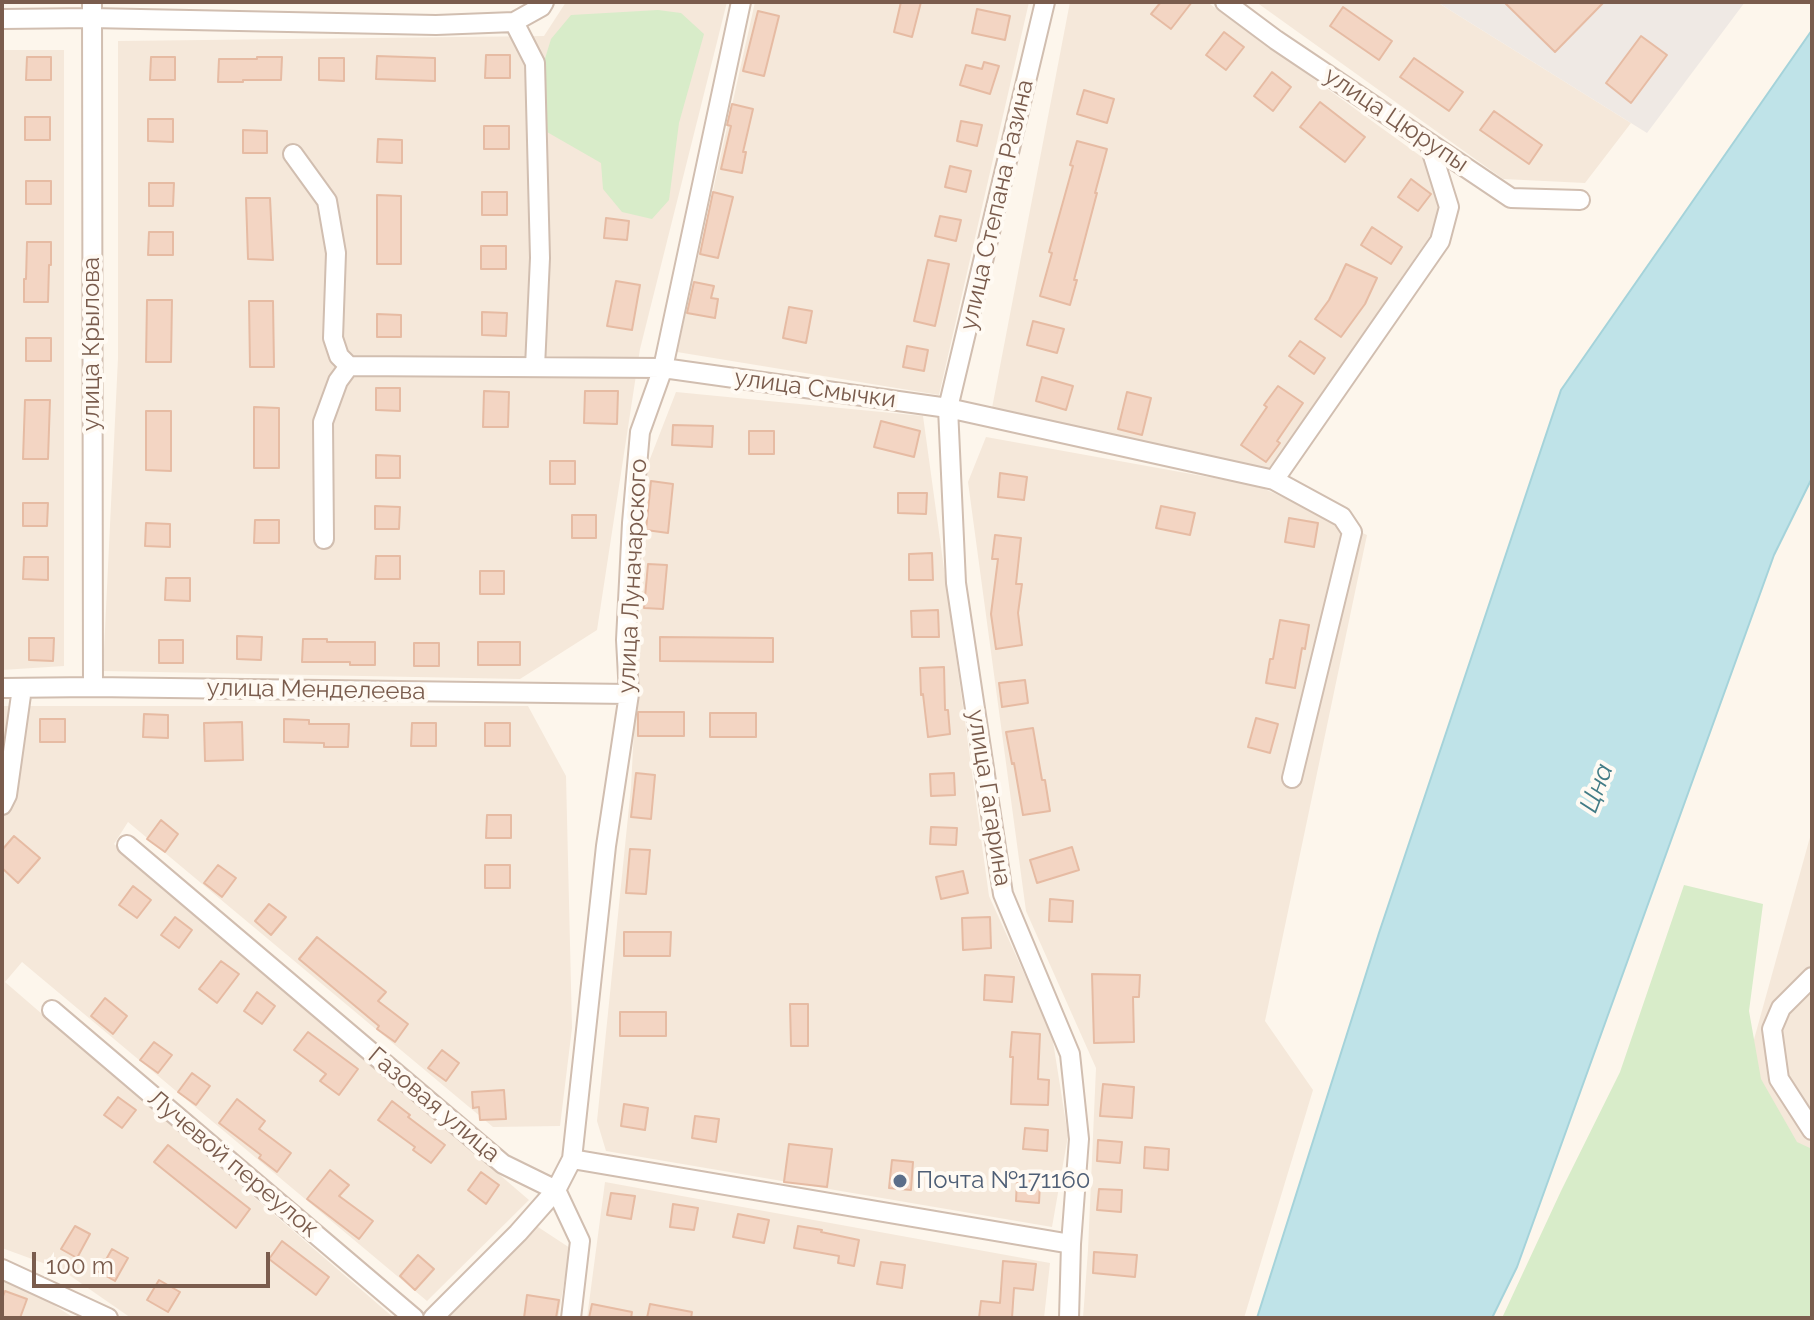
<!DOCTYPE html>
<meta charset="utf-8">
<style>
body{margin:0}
#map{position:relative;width:1814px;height:1320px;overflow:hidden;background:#fdf6ec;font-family:Raleway,sans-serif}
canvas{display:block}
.frame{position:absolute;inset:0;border:4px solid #7a5c4d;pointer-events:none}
.scale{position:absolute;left:32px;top:1252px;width:238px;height:36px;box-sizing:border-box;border:4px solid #7a5c4d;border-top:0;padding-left:10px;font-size:24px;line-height:28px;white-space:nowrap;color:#7a5c4d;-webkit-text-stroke:6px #fffaf3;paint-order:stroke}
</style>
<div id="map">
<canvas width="1814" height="1320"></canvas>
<div class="frame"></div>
<div class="scale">100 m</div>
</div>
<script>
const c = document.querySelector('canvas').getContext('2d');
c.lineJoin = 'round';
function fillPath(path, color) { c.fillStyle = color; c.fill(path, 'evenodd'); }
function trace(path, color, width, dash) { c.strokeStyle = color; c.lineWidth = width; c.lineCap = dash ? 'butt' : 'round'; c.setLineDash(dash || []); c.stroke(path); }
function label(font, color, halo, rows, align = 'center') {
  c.font = font + ' Raleway,sans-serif'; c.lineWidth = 8; c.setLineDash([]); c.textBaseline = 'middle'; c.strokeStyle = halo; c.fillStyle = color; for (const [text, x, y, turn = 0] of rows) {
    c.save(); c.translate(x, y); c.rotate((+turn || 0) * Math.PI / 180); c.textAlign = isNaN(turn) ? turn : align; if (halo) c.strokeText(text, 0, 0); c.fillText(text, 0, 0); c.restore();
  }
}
fillPath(new Path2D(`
 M566 2H727L640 349 597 630 520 679 103 671 118 358V41L544 36Z
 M755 2H1029L939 395 677 352Z
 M1070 2H1207L1426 160 1441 199 1432 233 1269 471 992 408Z
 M1256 2H1437L1631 123 1585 183 1503 179Z
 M2 50H64V666L2 670Z
 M676 392 923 416 989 896 1052 1035 1068 1136 1052 1227 606 1151 597 1121 631 787 648 464Z
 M986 437 1258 486 1367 535 1265 1021 1313 1090 1244 1318H1083L1088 1250 1096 1068 1026 911 968 482Z
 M2 706H528L566 776 572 1028 560 1126 493 1127 128 822 114 844 529 1200 427 1301 22 962 5 982 394 1318H131L62 1270 2 1248Z
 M1812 830V1223L1735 1108Z
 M605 1182 1050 1263 1044 1318H587Z
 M535 1225 570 1248 558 1318H445Z
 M2 1277 20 1283 74 1318H2Z`), '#f5e8da');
fillPath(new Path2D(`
 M1437 2H1745L1647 133Z`), '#efe9e4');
fillPath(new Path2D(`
 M658 10 681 13 704 34 679 123 669 200 652 219 622 212 603 189 601 163 547 132 543 65 551 39 571 15Z
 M1684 885 1763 904 1749 1011 1761 1079 1797 1142 1812 1149V1318H1502L1561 1191 1620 1072Z`), '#d8ecc9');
const water = new Path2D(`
 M1812 30V478L1774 555 1517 1267 1492 1318H1257L1379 933 1561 390Z`);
fillPath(water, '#bfe3e8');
trace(water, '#a5d3da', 2);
const building = new Path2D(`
 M901 2H921L912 37 894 32Z
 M1161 2H1192L1171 29 1151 14Z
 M1504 2H1604L1555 52Z
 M1343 7 1392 41 1379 60 1330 26Z
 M977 9 1010 16 1005 40 972 33Z
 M758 11 779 16 764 76 743 71Z
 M1224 32 1244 47 1226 70 1206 55Z
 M1641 36 1667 55 1631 103 1606 83Z
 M486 55H510V78H485Z
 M377 56 435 58V81L376 79Z
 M27 57H51V80H26Z
 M151 57H175V80H150Z
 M257 57H282L281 80H243V82H218L219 59H257Z
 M319 58H344V81L319 80Z
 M1414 58 1463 92 1449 111 1400 77Z
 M984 62 999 66 990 94 960 85 966 65 982 69Z
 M1272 72 1291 87 1273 111 1254 96Z
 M1084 90 1114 99 1107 123 1077 114Z
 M1320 102 1365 137 1345 162 1300 127Z
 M732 104 753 109 743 152H746L742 173 721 169 731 126 727 125Z
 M1494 111 1542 145 1529 164 1480 130Z
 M25 117H50V140H25Z
 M148 119H173V142L148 141Z
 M961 121 982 125 977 146 957 141Z
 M484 126H509V149H484Z
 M243 130 267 131V153H243Z
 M378 139 402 140V163L377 162Z
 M1077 141 1107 149 1095 193H1097L1074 280H1077L1070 305 1040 296 1052 253 1049 252 1073 166 1070 165Z
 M950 166 971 171 966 192 945 187Z
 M1411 179 1431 194 1418 211 1398 197Z
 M26 181H51V204H26Z
 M149 183H174L173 206H149Z
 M482 192H507V215H482Z
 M713 192 733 197 718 258 700 254Z
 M377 195 401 196V264H377Z
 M246 198H270L273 260 248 259Z
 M940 216 961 220 956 241 935 236Z
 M606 218 629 221 627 240 604 238Z
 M1372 227 1402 247 1391 264 1361 245Z
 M149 232H173V255H148Z
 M27 242H51V265H49L48 302H24V279H26Z
 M481 246H506V269H481Z
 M928 260 949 264 935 326 914 321Z
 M1346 264 1377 278 1365 304 1341 337 1315 319 1329 300Z
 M616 281 640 285 632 330 607 326Z
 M694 282 714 286 711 298 718 299 715 318 687 313Z
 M147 300H172L171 362H146Z
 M249 301H273L274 367H250Z
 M789 307 812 311 806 343 783 338Z
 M482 312 507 313 506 336 482 335Z
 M377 314 401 315V337H377Z
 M1033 321 1064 329 1057 353 1027 345Z
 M26 338H51V361H26Z
 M1300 341 1325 358 1314 374 1289 356Z
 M907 346 928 350 924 371 903 367Z
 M1042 377 1073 386 1066 410 1036 401Z
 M1278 386 1303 403 1277 441 1280 443 1266 462 1241 445 1267 407 1264 405Z
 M376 388H400V411L376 410Z
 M484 391 509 392 508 427H483Z
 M585 391H618L617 424 584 423Z
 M1127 392 1151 398 1142 435 1118 429Z
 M25 400H50L48 459H23Z
 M254 407 279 408V468H254Z
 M146 411H171V471L146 470Z
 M881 421 920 431 914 457 874 447Z
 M673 425 713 426 712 447 672 445Z
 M749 431H774V454H749Z
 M376 455 400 456V478H376Z
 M550 461H575V484H550Z
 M1000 473 1027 477 1024 500 998 497Z
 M651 481 673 484 668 533 646 530Z
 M898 493H927L926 514 898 513Z
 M23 503H48L47 526H23Z
 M375 506 400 507 399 529H375Z
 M1161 506 1195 513 1190 535 1156 528Z
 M572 515H596V538H572Z
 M1289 518 1318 523 1314 547 1285 542Z
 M255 520H279V543H254Z
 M146 523 170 524V547L145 546Z
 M995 535 1021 538 1016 584H1022L1018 613 1022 645 996 649 991 614 998 559H992Z
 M932 553 933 580H909V554Z
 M376 556H400V579H375Z
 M24 557H48V580L23 579Z
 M648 564 667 565 663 609 644 608Z
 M480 571H504V594H480Z
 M166 578H190V601L165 600Z
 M938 610 939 637H912L911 611Z
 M1280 620 1309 625 1305 649 1302 648 1295 688 1266 683 1270 659H1273Z
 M237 636 262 637 261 660 237 659Z
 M660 637 773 638V662L660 661Z
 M29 638H54L53 661 29 660Z
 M303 639H327V642H375V665H350V662H302Z
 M159 640H183V663H159Z
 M478 642H520V665H478Z
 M414 643H439V666H414Z
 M944 667 945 710H948L950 734 928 737 923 694 921 695 920 668Z
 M1025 680 1028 703 1002 707 999 683Z
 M638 712H684V736H638Z
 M710 713H756V737H710Z
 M144 714 168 715V738L143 737Z
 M1256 718 1278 724 1270 753 1248 747Z
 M40 719H65V742H40Z
 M284 719 309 720V724H349L348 747H324V743L284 742Z
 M242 722 243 760 205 761 204 723Z
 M412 723H436V746H411Z
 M485 723H510V746H485Z
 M1033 728 1042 780H1045L1050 811 1023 815 1014 763 1012 764 1006 732Z
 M636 773 655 775 651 819 631 817Z
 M954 773 955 795 931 796 930 774Z
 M487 815H511V838H486Z
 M161 820 178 834 165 852 147 839Z
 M931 827 957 828 956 845 930 844Z
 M14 836 40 858 18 883 2 868V850Z
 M1072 847 1079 870 1037 883 1030 860Z
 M630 849 650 850 646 894 626 893Z
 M218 865 236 878 222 897 204 883Z
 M485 865H510V888H485Z
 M963 871 968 893 941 899 936 877Z
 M133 886 151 900 137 918 119 905Z
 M1050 899 1073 901 1072 922 1049 921Z
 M269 904 286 917 271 935 255 921Z
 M175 917 192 930 179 948 161 935Z
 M990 917 991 948 963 950 962 918Z
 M624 932H671L670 956H624Z
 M317 937 386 992 378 1001 408 1024 395 1042 377 1029 379 1026 299 959Z
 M221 961 239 974 217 1003 199 989Z
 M1092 974 1140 975 1139 997H1133L1134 1042 1094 1043Z
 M985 975 1014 977 1012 1002 984 1000Z
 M257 992 275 1006 262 1024 244 1011Z
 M105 998 127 1016 113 1034 91 1016Z
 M790 1004H808V1046H791Z
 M620 1012H666V1036H620Z
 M308 1032 358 1069 339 1095 320 1081 326 1074 294 1050Z
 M1012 1032 1040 1034 1038 1079 1049 1080 1048 1105 1011 1104 1013 1057H1010Z
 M154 1042 172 1055 158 1073 140 1060Z
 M442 1050 459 1063 446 1081 428 1068Z
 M192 1073 210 1086 196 1105 178 1092Z
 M1103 1084 1134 1087 1132 1118 1100 1116Z
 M504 1090 506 1119 480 1120 479 1107 473 1108 472 1092Z
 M118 1097 136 1110 122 1128 104 1115Z
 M237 1099 265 1121 259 1129 291 1153 277 1172 259 1158 261 1155 219 1123Z
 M392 1101 410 1115 408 1117 445 1145 431 1163 413 1150 415 1147 378 1120Z
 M624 1104 648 1108 645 1130 621 1126Z
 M695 1116 719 1119 716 1142 692 1138Z
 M1025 1128 1048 1130 1047 1151 1023 1149Z
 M1098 1140 1122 1142 1120 1163 1097 1161Z
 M789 1144 832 1149 827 1187 784 1182Z
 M168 1145 250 1209 236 1228 154 1162Z
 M1145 1147 1169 1149 1168 1170 1144 1168Z
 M892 1160 913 1162 911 1190 889 1188Z
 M330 1170 349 1185 339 1196 373 1221 359 1239 307 1199Z
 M481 1172 499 1185 486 1204 468 1190Z
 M1017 1180 1040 1182 1039 1203 1016 1201Z
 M1099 1189 1122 1190 1121 1212 1097 1210Z
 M611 1193 635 1196 631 1219 607 1215Z
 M673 1204 698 1208 694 1230 670 1227Z
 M738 1214 769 1220 764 1243 733 1237Z
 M75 1226 90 1234 77 1258 61 1249Z
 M798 1226 822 1230 821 1232 859 1240 854 1266 838 1263 839 1256 794 1248Z
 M282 1241 329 1277 316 1295 269 1259Z
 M112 1249 128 1258 115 1281 99 1272Z
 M1094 1252 1137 1255 1135 1277 1093 1273Z
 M418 1255 434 1269 415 1290 400 1276Z
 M1003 1261 1036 1264 1033 1290 1014 1288 1012 1318H979L981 1301 1000 1303Z
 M881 1262 905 1265 902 1288 877 1284Z
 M159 1280 180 1292 168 1312 147 1300Z
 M5 1291 27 1299 20 1318H2V1299Z
 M527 1295 559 1300 556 1318H524Z
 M592 1304 632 1312 631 1318H589Z
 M650 1304 692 1312 691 1318H647Z`);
fillPath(building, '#f3d5c3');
trace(building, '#e6bba3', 2);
const minor = new Path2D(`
 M92 2 93 687
 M1045 2 948 408 956 583 1003 894 1070 1054 1079 1139 1071 1244 1069 1318
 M1225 2 1276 40 1511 198 1580 200
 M2 19 91 18 436 25 514 22 541 7 544 2
 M514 22 535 63 540 258 535 367
 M293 154 327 201 336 253 333 338 339 356 349 366 338 381 323 422 324 539
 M349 366 663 368 948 408 1274 480
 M2 688 93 687 629 694
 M1292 778 1352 532 1342 517 1274 480 1440 241 1449 207 1429 143
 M2 805 7 795 22 688
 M127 845 503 1164 556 1190 572 1159 1071 1244
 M1812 977 1781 1008 1772 1029 1779 1079 1812 1130
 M52 1010 414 1318
 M572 1159 606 846 629 694 626 640 632 523 640 432 663 368 741 2
 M2 1269 108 1318
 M433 1318 518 1233 556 1190 580 1241 571 1318`);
trace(minor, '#d1beb0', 22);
trace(minor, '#fff', 18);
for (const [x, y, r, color] of [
 [900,1181,8,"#5c6f8a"]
]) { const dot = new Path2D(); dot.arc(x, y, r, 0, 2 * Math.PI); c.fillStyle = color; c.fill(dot); trace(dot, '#fffaf3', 3); }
label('24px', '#7a5c4d', '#fffaf3', [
 ["улица Цюрупы",1396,120,34],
 ["улица Степана Разина",997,205,-77],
 ["улица Крылова",92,344,-90],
 ["улица Смычки",815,389,8],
 ["улица Луначарского",633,576,-87],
 ["улица Менделеева",316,690,1],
 ["улица Гагарина",989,798,81],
 ["Газовая улица",434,1105,40],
 ["Лучевой переулок",233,1164,40]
]);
label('24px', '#4e5e75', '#fffaf3', [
 ["Почта №171160",916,1181]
], 'left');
label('italic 26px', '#437c86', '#fffaf3', [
 ["Цна",1597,788,-69]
]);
</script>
